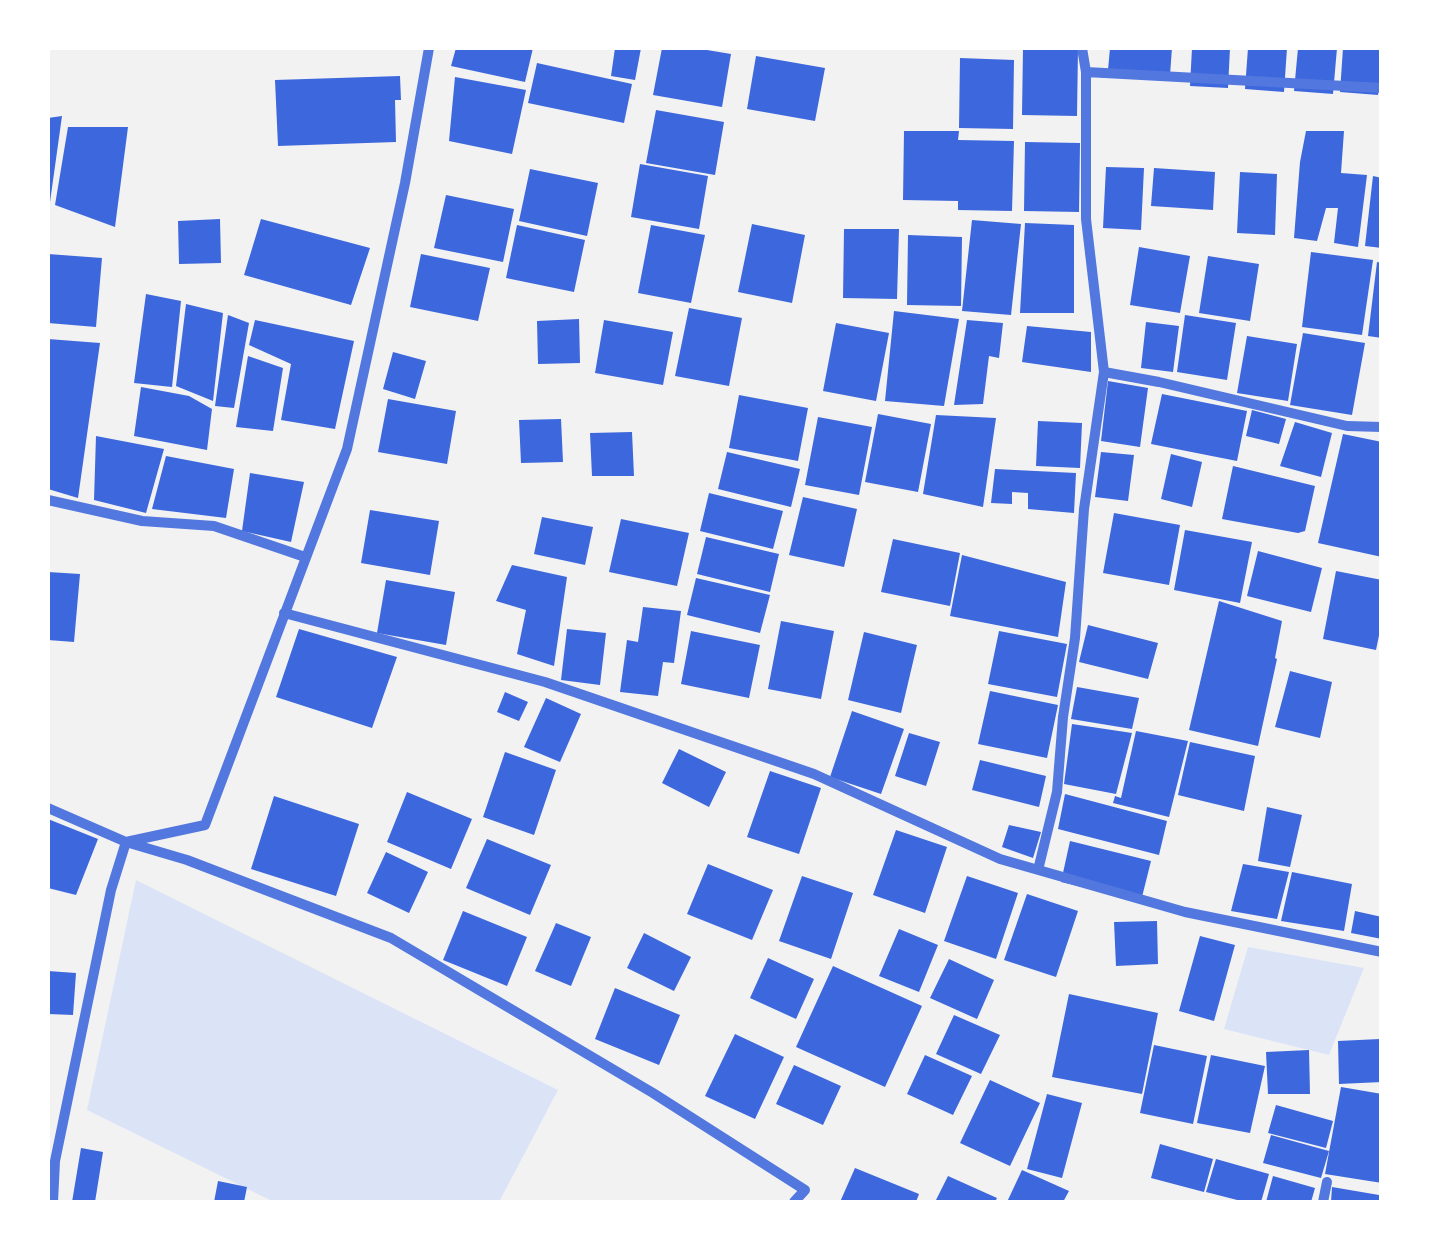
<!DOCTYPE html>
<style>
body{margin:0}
#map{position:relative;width:1429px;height:1250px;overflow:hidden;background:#f2f2f2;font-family:"Roboto Serif",serif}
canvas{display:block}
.frame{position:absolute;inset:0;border:50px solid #fff;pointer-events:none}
</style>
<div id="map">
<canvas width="1429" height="1250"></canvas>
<div class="frame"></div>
</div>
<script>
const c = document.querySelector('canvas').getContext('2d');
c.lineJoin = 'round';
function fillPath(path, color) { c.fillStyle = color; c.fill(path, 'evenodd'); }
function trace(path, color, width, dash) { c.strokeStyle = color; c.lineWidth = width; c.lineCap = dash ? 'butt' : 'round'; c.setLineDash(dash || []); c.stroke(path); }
fillPath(new Path2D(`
 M136 880 558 1090 499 1202H274L87 1110Z
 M1248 947 1364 968 1329 1055 1224 1029Z`), '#dbe4f7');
fillPath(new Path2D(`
 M456 48H533L525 82 451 66Z
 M615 48H641L635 80 611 76Z
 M662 48H695L731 54 722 107 653 95Z
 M1023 48H1078L1077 116 1022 115Z
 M1110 48H1172L1170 75 1108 70Z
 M1192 48H1230L1228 88 1190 86Z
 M1248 48H1287L1284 92 1245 89Z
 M1298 48H1337L1333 94 1294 91Z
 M1343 48H1382L1378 95 1340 92Z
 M756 56 825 68 815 121 747 109Z
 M960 58 1014 60 1013 129 959 128Z
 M537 63 632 84 624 123 528 103Z
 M400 76 401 100H395L396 142 278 146 275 80Z
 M455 77 526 90 512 154 449 141Z
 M656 110 724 122 715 175 646 163Z
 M62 116 50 202H48V118Z
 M68 127H128L115 227 55 205Z
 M904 131H959L958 140 1014 141 1012 211 958 210V201L903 200Z
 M1306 131H1344L1341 173 1367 175 1358 247 1334 243 1338 208H1326L1317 241 1294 238 1300 162Z
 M1025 142 1080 143 1079 212 1024 211Z
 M640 164 708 176 699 229 631 217Z
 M1106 167 1144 168 1141 230 1103 228Z
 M1154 168 1215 172 1213 210 1151 206Z
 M530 169 598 183 587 236 519 221Z
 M1240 172 1277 174 1275 235 1237 233Z
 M1373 176 1382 178V248L1365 246Z
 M446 195 514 209 503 262 434 248Z
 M220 219 221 263 179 264 178 221Z
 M261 219 370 248 351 305 244 275Z
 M972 220 1021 224 1011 315 962 311Z
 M1025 223 1074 225V313H1020Z
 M752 224 805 235 792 303 738 292Z
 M517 225 585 240 574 292 506 278Z
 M651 225 705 235 691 303 638 293Z
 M844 229H899L897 299 843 298Z
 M908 235 962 237 961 306 907 305Z
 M1139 247 1190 256 1180 313 1130 305Z
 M1311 252 1373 260 1362 335 1302 327Z
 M48 254 102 258 96 327 48 323Z
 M421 254 490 268 478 321 410 307Z
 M1208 256 1259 264 1250 321 1199 313Z
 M1377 262 1382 263V338L1368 336Z
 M146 294 181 301 172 387 134 383Z
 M186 304 223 313 213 401 176 386Z
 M689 308 742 318 729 386 675 376Z
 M894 311 959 319 944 406 885 401Z
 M228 315 249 323 234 408 215 406Z
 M1185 315 1236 323 1227 380 1177 372Z
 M579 319 580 363 538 364 537 321Z
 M255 320 354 341 335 429 281 420 291 364 249 345Z
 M604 320 673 332 663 385 595 373Z
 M967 320 1003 323 999 358 989 356 983 404 954 405Z
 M1146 322 1179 326 1173 372 1141 368Z
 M836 323 889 333 876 401 823 391Z
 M1027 326 1091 332V372L1022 362Z
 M1303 333 1365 343 1352 415 1290 405Z
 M1247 336 1297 344 1288 401 1237 393Z
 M48 339 100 343 78 498 48 489Z
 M393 352 426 361 415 399 383 389Z
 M248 356 283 368 273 431 236 427Z
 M1108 381 1148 388 1140 447 1101 441Z
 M141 387 189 396 212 409 207 450 134 436Z
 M1162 394 1247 411 1237 461 1151 444Z
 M739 395 808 408 798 461 729 448Z
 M388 399 456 411 447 464 378 452Z
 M1252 410 1286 419 1279 444 1246 436Z
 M878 414 931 424 918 492 865 482Z
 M936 415 996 418 983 507 923 494Z
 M818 417 872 427 859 495 805 485Z
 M561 419 563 462 521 463 519 420Z
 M1038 421 1082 423 1080 468 1036 466Z
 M1295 422 1332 433 1321 477 1280 466Z
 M632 432 634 476H592L590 433Z
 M1343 434 1382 442V557L1318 543Z
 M96 436 164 449 146 513 94 500Z
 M727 452 800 469 791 507 718 489Z
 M1101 452 1134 455 1128 501 1095 497Z
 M1171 454 1202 462 1192 507 1161 499Z
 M166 456 234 469 226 518 152 509Z
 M1233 466 1315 486 1305 531 1298 533 1222 519Z
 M995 469 1076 473 1074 513 1028 509V493L1012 492V504L991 503Z
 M250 473 304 482 291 542 242 531Z
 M709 493 783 511 773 549 700 531Z
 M803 497 857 509 844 567 789 555Z
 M370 510 439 521 430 575 361 563Z
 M1114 513 1180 525 1169 585 1103 573Z
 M542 517 593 527 585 565 534 554Z
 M621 519 689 533 677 586 609 572Z
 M1185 530 1252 542 1240 603 1174 590Z
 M706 537 779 554 770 592 697 574Z
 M893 539 960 553 950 606 881 592Z
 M1258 551 1322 568 1311 612 1247 596Z
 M962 555 1066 582 1058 637 950 616Z
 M512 565 567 577 554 666 517 654 526 610 496 601Z
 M1336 571 1382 580V621L1376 650 1323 639Z
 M48 572 80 574 74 642 48 640Z
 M696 578 770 595 760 633 687 615Z
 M386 580 455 592 446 645 377 633Z
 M1219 601 1282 621 1275 658 1277 659 1258 746 1189 730Z
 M643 607 681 611 674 663 663 662 658 696 620 692 627 640 638 642Z
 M781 621 834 631 821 699 768 689Z
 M1088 625 1158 643 1148 679 1079 662Z
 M299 629 397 657 372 728 276 697Z
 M567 629 606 633 600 685 561 680Z
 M691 631 760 645 749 698 681 684Z
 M999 631 1067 644 1057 697 988 684Z
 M864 632 917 645 901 713 848 700Z
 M1290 671 1332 682 1320 738 1275 727Z
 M1077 687 1139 698 1132 729 1071 719Z
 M990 691 1058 705 1047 758 978 744Z
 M505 692 528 702 519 721 497 712Z
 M546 698 581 714 560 762 524 747Z
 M852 711 904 729 881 794 830 777Z
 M1072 724 1132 733 1116 794 1064 784Z
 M1136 731 1188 741 1169 817 1113 803 1115 796 1121 798Z
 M909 733 940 742 926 786 895 776Z
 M1190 742 1255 756 1244 811 1178 795Z
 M679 749 726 772 709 807 662 783Z
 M505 752 556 770 534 835 483 817Z
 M980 760 1046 776 1039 807 972 790Z
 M770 771 821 788 799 854 747 837Z
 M407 792 472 819 451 869 387 842Z
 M1065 794 1167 821 1159 855 1058 829Z
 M274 796 359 824 336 896 251 869Z
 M1267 807 1302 815 1290 867 1258 861Z
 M48 819 98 839 76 895 48 888Z
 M1009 825 1041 832 1033 858 1002 847Z
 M896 830 947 847 925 913 873 895Z
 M487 839 551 865 530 915 466 888Z
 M1070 841 1151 861 1141 901 1061 882Z
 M386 852 428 872 409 913 367 893Z
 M708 864 773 890 752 940 687 914Z
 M1243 864 1289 872 1277 919 1231 911Z
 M1292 872 1352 884 1344 931 1281 921Z
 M802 876 853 893 831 959 779 941Z
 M967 876 1018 893 996 959 944 941Z
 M1027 894 1078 911 1056 977 1004 960Z
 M463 911 527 937 507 986 443 960Z
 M1355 911 1382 917V939L1351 933Z
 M1157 921 1158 964 1116 966 1114 922Z
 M556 923 591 937 571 986 535 971Z
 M899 929 938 945 919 992 879 976Z
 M644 933 691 957 674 991 627 968Z
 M1200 936 1235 945 1214 1021 1179 1011Z
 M768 958 814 979 796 1019 750 998Z
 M949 959 994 980 977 1019 930 998Z
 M833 966 922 1006 885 1087 796 1047Z
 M48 971 76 973 73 1015 48 1014Z
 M615 988 680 1015 659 1065 595 1039Z
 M1069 994 1158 1013 1142 1094 1052 1077Z
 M954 1015 1000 1035 981 1074 936 1054Z
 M735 1034 784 1057 755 1119 705 1096Z
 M1380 1039 1382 1082 1339 1084 1338 1041Z
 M1154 1045 1207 1056 1193 1124 1140 1113Z
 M1309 1050 1310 1094H1268L1266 1052Z
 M925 1055 972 1076 953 1115 907 1094Z
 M1211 1055 1265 1066 1250 1133 1197 1123Z
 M794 1065 841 1086 823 1125 776 1104Z
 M990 1080 1040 1103 1010 1166 960 1143Z
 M1341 1087 1382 1094V1183L1325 1174Z
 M1047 1094 1082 1103 1062 1178 1027 1169Z
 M1276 1105 1333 1121 1326 1148 1268 1133Z
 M1271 1135 1329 1151 1321 1178 1263 1163Z
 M1160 1144 1213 1159 1204 1192 1151 1178Z
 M81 1148 103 1152 95 1202H72Z
 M1216 1159 1269 1174 1261 1202H1245L1206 1192Z
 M855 1168 919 1194 916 1202H840Z
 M1022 1170 1069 1191 1063 1202H1007Z
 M948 1176 997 1198 995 1202H935Z
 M1273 1176 1315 1188 1311 1202H1266Z
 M218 1181 247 1187 244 1202H214Z
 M1332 1187 1379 1195V1202H1331Z`), '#3d67dc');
trace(new Path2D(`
 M1086 72 1382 88
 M1104 372 1159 382 1347 426 1382 427
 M48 500 142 521 214 526 305 557
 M284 613 545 682 814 774 1000 859 1185 912 1382 952
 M48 808 126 842 187 860 391 938 653 1093 805 1190 794 1202
 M126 842 205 825 347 449 405 183 429 48
 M1038 870 1057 792 1063 717 1075 638 1084 509 1104 372 1086 219V72L1082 48
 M53 1202 55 1161 111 890 126 842
 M1323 1202 1327 1182`), '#5277de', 10);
</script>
